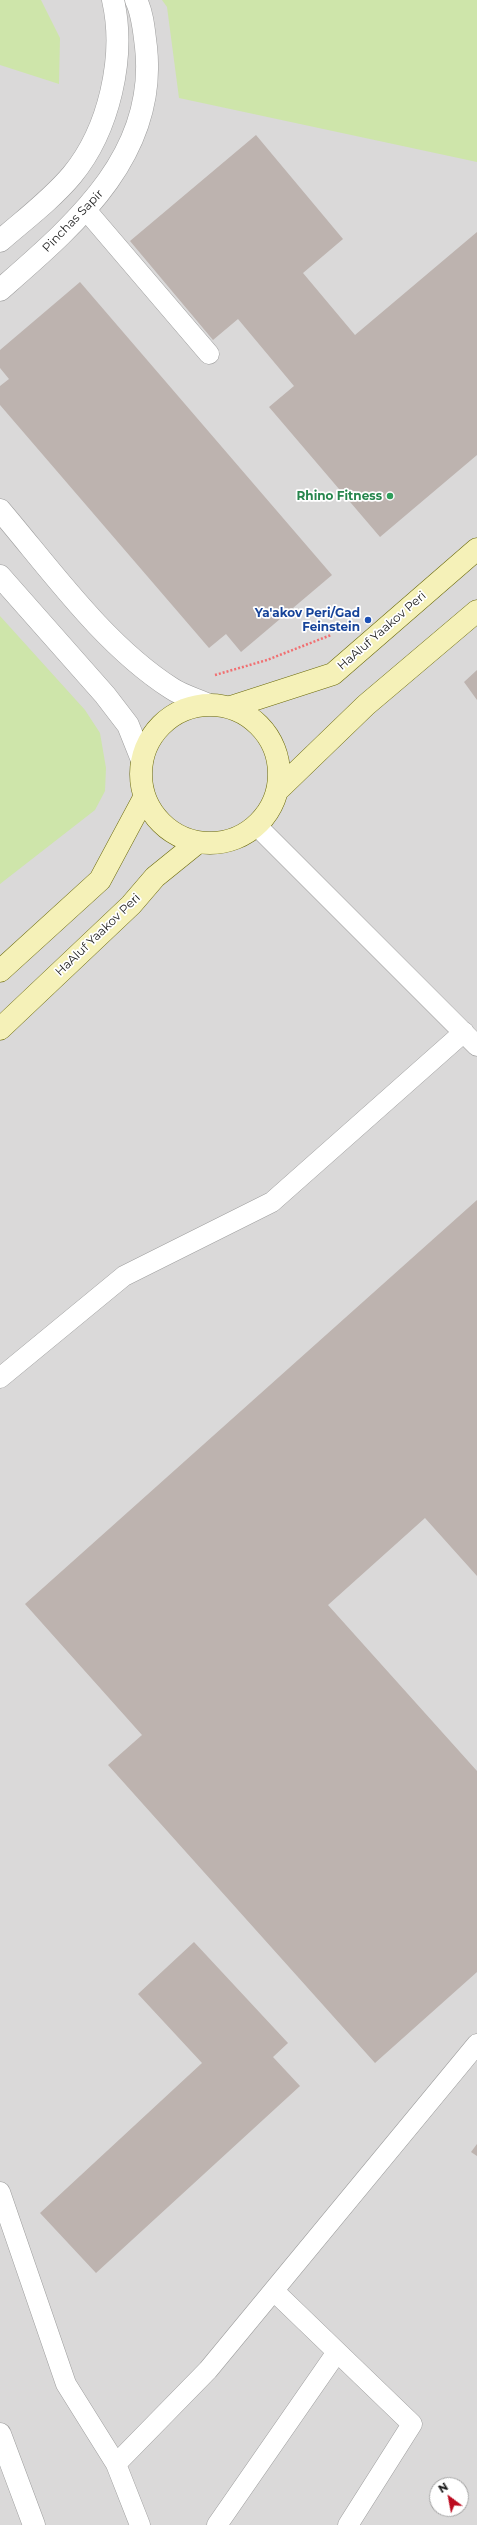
<!DOCTYPE html>
<style>
body{margin:0}
#map{position:relative;width:477px;height:2525px;overflow:hidden;background:#ede8e2;font-family:Montserrat,sans-serif}
canvas{display:block}
.north{position:absolute;left:429px;top:2477px;width:40px;height:40px;box-sizing:border-box;background:#fff;border:1px solid #a4a4a4;border-radius:50%;rotate:328deg;font-size:11px;font-weight:700;line-height:16px;text-align:center;color:#1c1c1c}
.north::after{content:'';display:block;margin:auto;width:14px;height:18px;background:#bc0c20;clip-path:polygon(50% 0,100% 100%,50% 72%,0 100%)}
</style>
<div id="map">
<canvas width="477" height="2525"></canvas>
<div class="north">N</div>
</div>
<script>
const c = document.querySelector('canvas').getContext('2d');
c.lineJoin = 'round';
function fillPath(path, color) { c.fillStyle = color; c.fill(path, 'evenodd'); }
function trace(path, color, width, dash) { c.strokeStyle = color; c.lineWidth = width; c.lineCap = dash ? 'butt' : 'round'; c.setLineDash(dash || []); c.stroke(path); }
function label(font, color, halo, rows, align = 'center') {
  c.font = font + ' Montserrat,sans-serif'; c.lineWidth = 3.5; c.setLineDash([]); c.textBaseline = 'middle'; c.strokeStyle = halo; c.fillStyle = color; for (const [text, x, y, turn = 0] of rows) {
    c.save(); c.translate(x, y); c.rotate((+turn || 0) * Math.PI / 180); c.textAlign = isNaN(turn) ? turn : align; if (halo) c.strokeText(text, 0, 0); c.fillText(text, 0, 0); c.restore();
  }
}
fillPath(new Path2D(`
 M0 0H477V2525H0ZM437 2485H461V2509H437Z`), '#dad9d9');
fillPath(new Path2D(`
 M0 0H41L60 38 59 84 0 65Z
 M162 0H477V162L179 98 167 7Z
 M0 616 85 710 100 733 106 768 105 791 95 810 0 884Z`), '#cee5aa');
fillPath(new Path2D(`
 M256 135 343 239 303 273 355 335 477 232V455L380 537 269 407 294 386 238 319 213 340 130 241Z
 M80 282 332 575 241 652 226 634 209 648 0 405V386L9 379 0 368V350Z
 M477 670V700L464 682Z
 M477 1200V1576L425 1518 328 1605 477 1771V1972L375 2063 108 1765 142 1735 25 1604Z
 M194 1942 288 2043 273 2057 300 2086 96 2273 40 2213 202 2063 138 1994Z
 M477 2144V2156L471 2152Z`), '#bdb3af');
const lane = new Path2D(`
 M86 210 209 354
 M257 826 477 1046
 M0 1378 124 1276 272 1202 464 1032
 M0 2192 66 2384 116 2464 208 2370 477 2044
 M274 2291 412 2424 348 2525
 M116 2464 140 2525
 M217 2525 337 2352`);
const street = new Path2D(`
 M0 241C24 220 51 200 72 175 109 130 126 57 113 0
 M0 290C73 226 158 156 146 47 144 32 143 14 136 0
 M0 510C51 570 104 645 171 688 181 695 195 699 207 704
 M0 576 105 695 128 725 142 760
 M0 2434 34 2525`);
const secondary = new Path2D(`
 M141 774a69 69 0 1 1 138 0a69 69 0 1 1-138 0Z
 M231 707 333 674 477 549
 M279 789 366 705 477 611
 M0 971 100 880 144 798
 M0 1029 131 905 155 877 197 843`);
trace(lane, '#9d9d9d', 21);
trace(street, '#9d9d9d', 23);
trace(secondary, '#6b6a0b', 23);
trace(new Path2D(`
 M215 675 267 660 331 635`), '#f16f71', 2.5, [2, 2]);
trace(lane, '#fff', 20);
trace(street, '#fff', 22);
trace(secondary, '#f5f1b8', 22);
for (const [x, y, r, color] of [
 [390,496,4,"#2e9e5b"],
 [368,620,4,"#1a4fb4"]
]) { const dot = new Path2D(); dot.arc(x, y, r, 0, 2 * Math.PI); c.fillStyle = color; c.fill(dot); trace(dot, '#fff', 1.5); }
label('12px', '#1c1c1c', '#fff', [
 ["Pinchas Sapir",73,221,-46],
 ["HaAluf Yaakov Peri",382,631,-41],
 ["HaAluf Yaakov Peri",98,935,-44]
]);
label('bold 12px', '#27864d', '#fff', [
 ["Rhino Fitness",382,496]
], 'right');
label('bold 12px', '#164399', '#fff', [
 ["Ya'akov Peri/Gad",360,613],
 ["Feinstein",360,627]
], 'right');
</script>
